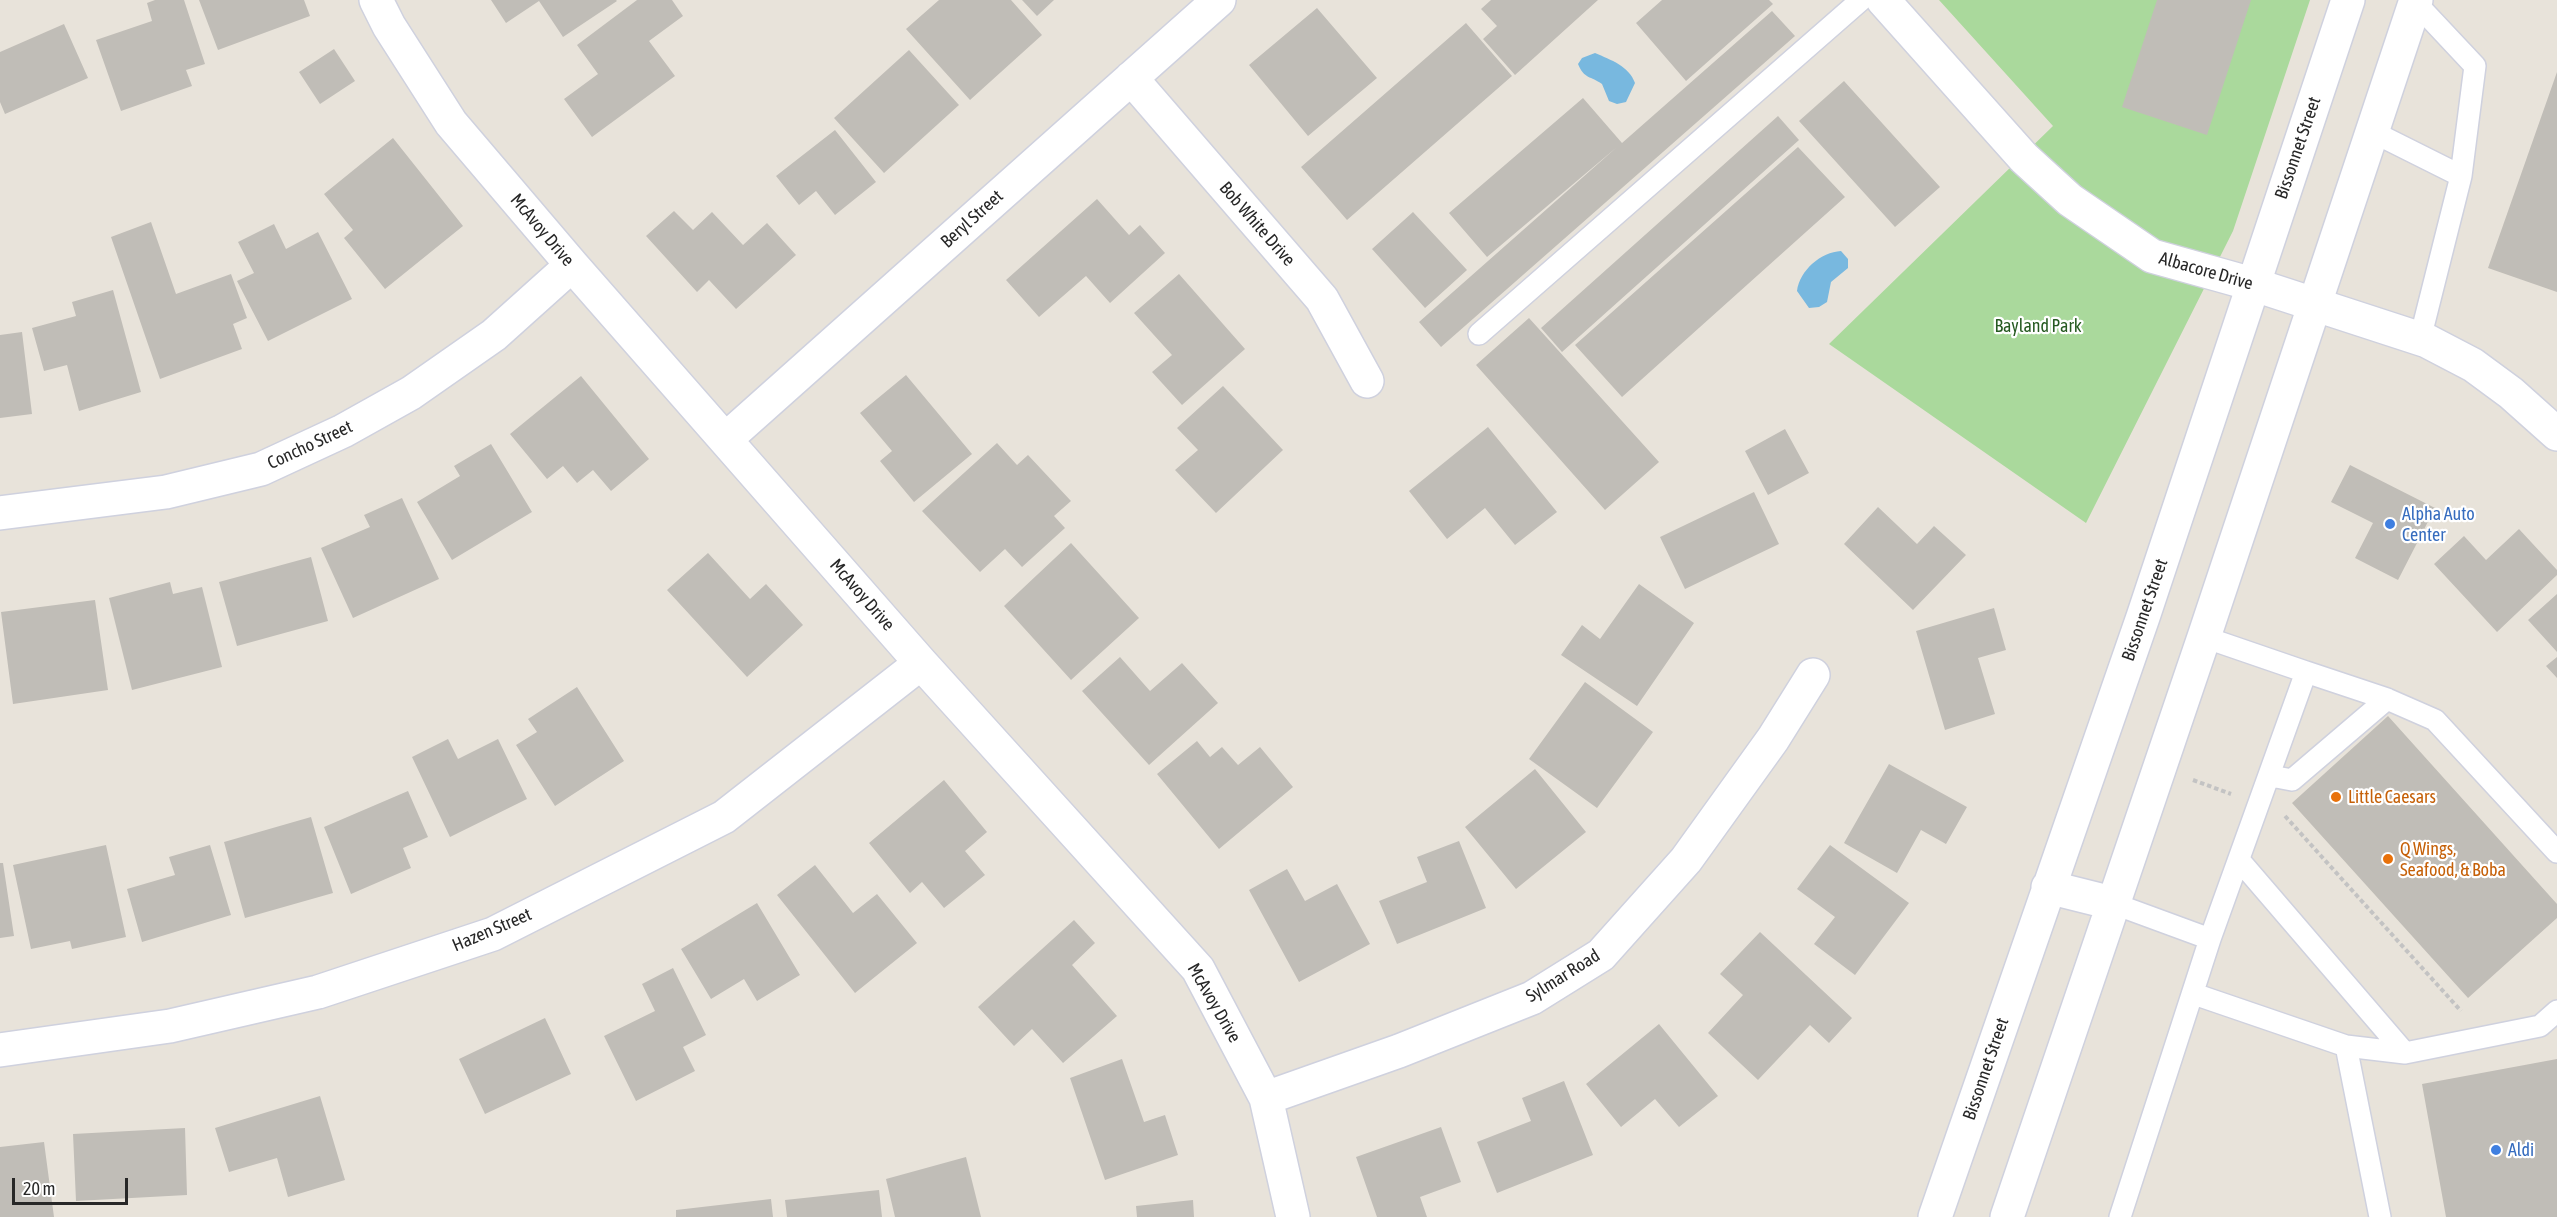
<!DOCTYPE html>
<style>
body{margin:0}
#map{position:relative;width:2557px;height:1217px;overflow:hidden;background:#e8e3da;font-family:"Asap Condensed",sans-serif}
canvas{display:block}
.scale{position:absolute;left:12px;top:1178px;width:116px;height:27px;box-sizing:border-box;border:3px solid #272727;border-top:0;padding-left:8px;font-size:18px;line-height:21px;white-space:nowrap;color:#272727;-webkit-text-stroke:4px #fff;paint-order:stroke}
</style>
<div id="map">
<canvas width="2557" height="1217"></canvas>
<div class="scale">20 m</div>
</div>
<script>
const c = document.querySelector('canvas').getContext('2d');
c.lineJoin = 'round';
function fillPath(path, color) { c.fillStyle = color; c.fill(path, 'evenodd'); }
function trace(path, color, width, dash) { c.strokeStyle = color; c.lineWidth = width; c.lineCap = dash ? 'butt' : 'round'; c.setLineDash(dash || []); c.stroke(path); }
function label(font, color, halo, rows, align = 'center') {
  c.font = font + ' "Asap Condensed",sans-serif'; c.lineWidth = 4.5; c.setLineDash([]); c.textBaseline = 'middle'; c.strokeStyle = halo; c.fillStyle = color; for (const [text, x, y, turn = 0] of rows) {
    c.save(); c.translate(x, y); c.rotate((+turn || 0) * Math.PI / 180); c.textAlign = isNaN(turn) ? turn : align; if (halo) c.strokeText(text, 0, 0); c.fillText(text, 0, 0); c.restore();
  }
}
fillPath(new Path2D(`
 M1939 0H2310L2233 231 2086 523 1829 344 2053 126Z`), '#aad99c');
fillPath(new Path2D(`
 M1595 53C1611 60 1629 66 1635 83L1626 102 1617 104 1609 101 1602 84C1591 76 1584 79 1578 64L1582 58Z
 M1841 251 1848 259V268L1831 282 1827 302 1819 307 1809 308 1797 291C1800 270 1821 252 1841 251Z`), '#78b8df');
fillPath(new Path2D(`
 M155 0H184L205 64 186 70 192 86 121 111 96 40 152 21 147 3Z
 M199 0H304L310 16 218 50Z
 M491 0H616L617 1 563 37 539 1 506 23Z
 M637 0H672L683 16 649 41 675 76 592 137 564 99 598 74 577 45Z
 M939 0H1011L1042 35 970 100 906 29Z
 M1022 0H1054L1037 16Z
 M1491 0H1598L1515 75 1483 39 1497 26 1481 9Z
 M1662 0H1769L1773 4 1686 81 1636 23Z
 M2157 0H2251L2207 135 2122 107Z
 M1317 8 1377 78 1308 136 1249 65Z
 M1772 11 1795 36 1441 347 1419 322 1617 147 1487 257 1449 213 1583 98 1622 143Z
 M1466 23 1512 76 1347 220 1301 167Z
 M64 24 88 78 5 114 0 102V52Z
 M334 49 355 81 320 104 299 72Z
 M909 50 959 105 884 173 834 118Z
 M2557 72V292L2488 268Z
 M1844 81 1940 187 1895 227 1799 121Z
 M1778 116 1799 140 1562 352 1541 328Z
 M835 130 876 182 835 215 816 191 799 205 776 176Z
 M393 138 463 226 385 289 344 238 353 230 324 194Z
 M1798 147 1845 197 1622 397 1575 345Z
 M1097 199 1129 235 1140 225 1165 253 1110 303 1086 276 1039 317 1006 280Z
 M674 211 693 230 712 212 743 245 767 223 796 255 736 309 709 280 697 292 646 236Z
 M1413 212 1467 270 1425 308 1372 249Z
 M151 222 176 294 231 274 247 318 233 324 242 349 160 379 111 237Z
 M274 224 286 249 318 232 352 299 268 341 237 281 254 273 238 242Z
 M1179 274 1245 349 1182 405 1152 372 1172 355 1134 313Z
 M113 290 141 392 79 411 67 365 44 371 32 328 76 316 72 302Z
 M1529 318 1659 462 1605 510 1476 365Z
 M22 332 32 414 0 418V335Z
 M906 375 972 454 914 502 880 461 892 451 860 413Z
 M581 376 649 459 611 491 593 470 577 483 563 466 547 479 510 434Z
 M1223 386 1283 450 1216 513 1175 470 1198 450 1177 428Z
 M1488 427 1557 512 1515 545 1485 508 1447 539 1409 491Z
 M1785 429 1809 473 1768 495 1745 451Z
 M997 443 1017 465 1028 455 1071 501 1054 516 1065 528 1022 567 1005 549 980 572 922 511Z
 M491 444 532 512 452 560 417 502 460 476 454 466Z
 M2350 465 2435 508 2398 580 2355 558 2373 523 2331 502Z
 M1754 492 1779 544 1685 589 1660 537Z
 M402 498 439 579 353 618 321 548 370 527 364 515Z
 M1878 507 1917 544 1934 526 1966 555 1913 610 1844 544Z
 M2519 529 2557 570V575L2497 632 2434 564 2464 536 2486 560Z
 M1071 543 1139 618 1071 680 1004 606Z
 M708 553 750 599 766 584 803 625 747 677 667 590Z
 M311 557 328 621 237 646 219 582Z
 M170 582 173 594 202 587 222 667 132 690 109 598Z
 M1639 584 1694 623 1637 706 1561 655 1582 625 1600 639Z
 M2557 594V652L2528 620Z
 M95 600 108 690 13 704 1 612Z
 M1994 608 2006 650 1978 658 1995 714 1945 730 1916 631Z
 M1120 657 1150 691 1182 663 1218 703 1149 765 1082 691Z
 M2557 657V678L2546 666Z
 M1585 682 1653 732 1597 808 1529 759Z
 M577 687 624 761 555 806 516 745 537 732 528 719Z
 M2388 716 2557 904V918L2468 998 2292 803Z
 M448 739 458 759 498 739 527 799 450 837 412 757Z
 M1197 741 1210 757 1222 747 1238 765 1260 747 1293 787 1219 849 1157 774Z
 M1889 764 1967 807 1946 844 1921 830 1897 873 1844 843Z
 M1535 769 1586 832 1516 889 1465 827Z
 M944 780 987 832 965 851 985 875 944 908 922 882 910 893 869 843Z
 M408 791 428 837 403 848 411 868 351 894 324 827Z
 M311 817 333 893 245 918 224 842Z
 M1459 841 1486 908 1397 944 1379 901 1427 882 1417 857Z
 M106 845 126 937 72 949 70 941 31 949 13 865Z
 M210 845 231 915 142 942 127 889 175 875 169 857Z
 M1830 845 1909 903 1855 975 1814 944 1835 917 1797 889Z
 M0 863H3L14 936 0 938Z
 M815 865 853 913 877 894 917 943 855 993 777 895Z
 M1287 869 1305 901 1337 884 1370 944 1299 982 1249 890Z
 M757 903 800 975 757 1001 744 979 711 999 681 949Z
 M1074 920 1095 943 1072 965 1117 1016 1063 1063 1032 1029 1014 1046 978 1007Z
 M1760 932 1852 1018 1829 1043 1810 1025 1758 1080 1708 1033 1743 995 1720 974Z
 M673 968 706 1035 683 1047 695 1071 636 1101 604 1036 655 1011 642 984Z
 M545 1018 571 1074 485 1114 459 1059Z
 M1659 1024 1718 1096 1679 1127 1655 1099 1621 1127 1586 1084Z
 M1122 1059 1144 1122 1165 1115 1178 1155 1105 1180 1070 1078Z
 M2557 1059V1217H2446L2422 1084Z
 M1564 1081 1593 1155 1497 1193 1477 1142 1531 1121 1522 1098Z
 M320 1096 345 1180 288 1197 277 1158 229 1172 215 1128Z
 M1441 1127 1461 1182 1420 1197 1427 1217H1377L1356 1157Z
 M185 1128 187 1195 76 1201 73 1134Z
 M44 1142 54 1217H0V1147Z
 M966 1157 981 1217H895L886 1179Z
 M879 1190 882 1217H787L785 1200Z
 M771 1199 773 1217H676V1210Z
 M1193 1200 1194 1217H1137L1136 1206Z`), '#c0bdb7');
const service = new Path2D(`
 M2415 2 2475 66 2461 176 2420 339
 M2373 132 2461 176
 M1479 334 1861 0
 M2306 672 2387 699 2435 720 2557 852
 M2271 776 2292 780 2387 699
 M2240 861 2405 1053
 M2112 903 2210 939
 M2194 994 2346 1046 2380 1217
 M2346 1046 2405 1053 2540 1026 2557 1011
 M2120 1217 2210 939 2306 672 2204 637`);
const minor = new Path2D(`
 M376 0 389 26 451 123 572 265 921 663 1198 969 1266 1098 1293 1217
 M1883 0 2024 158 2070 200 2152 256 2252 284 2427 341 2473 365 2511 393 2557 434
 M1131 78 1322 299 1367 381
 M726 439 1219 0
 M0 513 166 492 261 469 343 431 411 393 494 335 572 265
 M0 1050 170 1026 318 992 493 934 724 817 921 663
 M1266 1098 1399 1051 1532 998 1601 955 1686 860 1773 739 1813 675`);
const secondary = new Path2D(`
 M2048 887 2112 903
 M1935 1217 2143 617 2348 0
 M2007 1217 2204 637 2416 0`);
trace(service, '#cfd1de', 24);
trace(minor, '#cfd1de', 36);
trace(secondary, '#cfd1de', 36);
trace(new Path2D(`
 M2193 780 2231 794
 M2285 816 2461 1011`), '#c3c3c3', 4, [4.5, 3]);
trace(service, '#fff', 21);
trace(minor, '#fff', 33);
trace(secondary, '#fff', 33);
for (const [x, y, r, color] of [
 [2390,524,6,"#3f7fe0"],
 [2336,797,6,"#e8710a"],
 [2388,859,6,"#e8710a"],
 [2496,1150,6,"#3f7fe0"]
]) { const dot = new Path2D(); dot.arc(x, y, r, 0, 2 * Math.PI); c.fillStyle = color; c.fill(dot); trace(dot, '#fff', 2); }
label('18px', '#272727', '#fff', [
 ["Bissonnet Street",2298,148,-71],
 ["Beryl Street",972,219,-42],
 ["Bob White Drive",1257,224,49],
 ["McAvoy Drive",542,230,50],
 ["Albacore Drive",2206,271,16],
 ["Concho Street",310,445,-25],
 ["McAvoy Drive",862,595,49],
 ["Bissonnet Street",2145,610,-71],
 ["Hazen Street",492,930,-23],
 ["Sylmar Road",1563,976,-32],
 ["McAvoy Drive",1214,1003,60],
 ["Bissonnet Street",1986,1069,-71]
]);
label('18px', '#265a21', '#fff', [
 ["Bayland Park",2038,326]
]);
label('18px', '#366cbe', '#fff', [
 ["Alpha Auto",2402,514],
 ["Center",2402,535],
 ["Aldi",2508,1150]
], 'left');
label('18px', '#c56008', '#fff', [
 ["Little Caesars",2348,797],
 ["Q Wings,",2400,849],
 ["Seafood, & Boba",2400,870]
], 'left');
</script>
